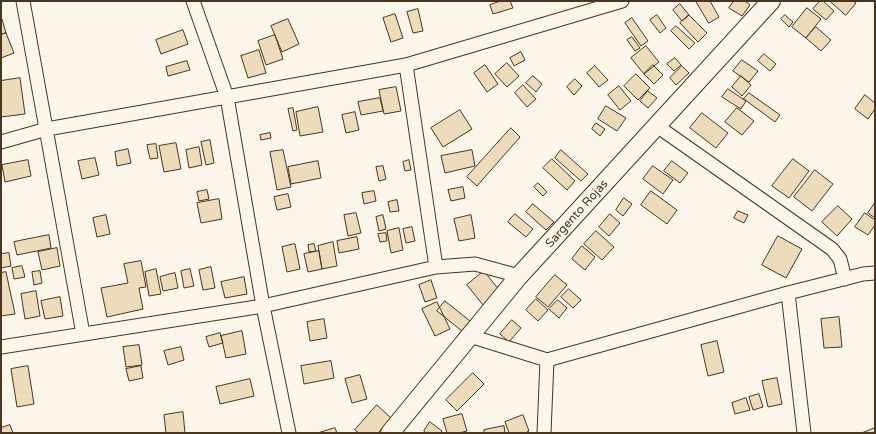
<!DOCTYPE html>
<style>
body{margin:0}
#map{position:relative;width:876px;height:434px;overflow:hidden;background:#fbf6e9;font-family:"Varela Round",sans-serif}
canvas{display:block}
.frame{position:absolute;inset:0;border:2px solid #4a3520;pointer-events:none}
</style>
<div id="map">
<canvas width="876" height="434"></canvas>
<div class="frame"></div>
</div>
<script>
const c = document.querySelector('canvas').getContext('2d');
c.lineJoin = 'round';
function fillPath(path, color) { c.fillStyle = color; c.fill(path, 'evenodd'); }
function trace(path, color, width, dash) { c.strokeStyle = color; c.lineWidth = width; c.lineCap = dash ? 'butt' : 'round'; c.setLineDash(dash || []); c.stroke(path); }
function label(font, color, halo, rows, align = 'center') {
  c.font = font + ' "Varela Round",sans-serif'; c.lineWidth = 3; c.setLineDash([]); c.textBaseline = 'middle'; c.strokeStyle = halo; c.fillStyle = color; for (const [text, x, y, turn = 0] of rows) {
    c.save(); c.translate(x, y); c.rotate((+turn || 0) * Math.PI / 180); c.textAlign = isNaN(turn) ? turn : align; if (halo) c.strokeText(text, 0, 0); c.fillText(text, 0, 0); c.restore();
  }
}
const building = new Path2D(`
 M501 1H510L513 8 493 14 490 5Z
 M696 1H710L719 17 709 23Z
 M734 1H745L750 5 742 16 729 8Z
 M820 1H823L834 11 826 20 813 9Z
 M830 1H853L856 3 846 15Z
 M680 4 689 15 682 21 673 10Z
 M807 8 821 19 806 38 792 27Z
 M418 9 423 31 413 33 407 12Z
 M395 14 403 38 391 42 383 18Z
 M657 15 666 28 660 33 650 20Z
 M689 15 707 33 698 42 680 23Z
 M785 15 793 22 789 27 781 19Z
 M632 18 648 41 641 46 625 23Z
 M1 19H2L6 33 1 34Z
 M288 19 299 44 282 52 271 26Z
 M676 26 695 43 689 49 671 31Z
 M816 27 831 40 821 51 806 38Z
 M183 30 188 44 161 54 156 40Z
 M6 33 14 53 1 58V35Z
 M275 35 283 59 266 65 258 41Z
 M632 37 640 48 635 51 627 40Z
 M646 46 659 62 644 74 631 58Z
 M259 50 266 73 248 78 241 56Z
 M521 52 525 60 514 66 510 58Z
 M764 54 776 64 770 71 758 61Z
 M675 58 681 65 674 71 667 64Z
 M742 60 758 71 749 82 733 71Z
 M187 61 190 70 168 76 166 67Z
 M507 63 519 76 507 87 495 74Z
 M485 65 498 84 487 92 474 73Z
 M653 65 663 75 654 84 644 74Z
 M595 66 608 80 599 87 587 73Z
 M682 66 689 73 676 85 670 78Z
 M636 74 650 88 638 100 624 86Z
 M533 76 542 84 536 92 526 83Z
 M741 76 751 85 742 96 732 87Z
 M20 78 25 114 1 117V81Z
 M575 79 582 86 574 95 567 87Z
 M523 85 536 99 527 107 515 93Z
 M619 86 631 101 620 110 608 95Z
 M396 87 401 111 384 114 379 90Z
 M728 89 746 101 741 109 722 97Z
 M648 91 657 98 648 108 640 101Z
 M749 93 780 115 775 122 744 99Z
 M865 95 875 103V109L868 119 855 109Z
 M380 98 383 111 361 115 358 102Z
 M606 106 626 118 617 131 598 119Z
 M318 107 323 132 300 136 296 112Z
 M293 108 297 130 293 131 288 109Z
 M737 108 754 121 742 135 725 122Z
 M460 110 472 129 443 147 431 128Z
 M355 112 359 130 346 133 342 115Z
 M702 113 728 133 716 148 690 128Z
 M596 123 605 129 600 136 592 129Z
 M511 128 520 137 477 186 467 177Z
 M270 133 271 138 261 140 260 135Z
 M210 140 214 163 206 165 201 142Z
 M176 143 181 169 164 172 159 146Z
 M156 144 158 158 150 159 147 145Z
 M199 147 202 165 189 168 186 150Z
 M128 149 131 163 117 166 115 152Z
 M283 150 291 187 277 190 270 152Z
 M472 150 475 166 445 173 441 156Z
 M561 150 588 174 581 181 555 158Z
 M95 158 99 175 82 179 78 161Z
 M552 159 575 181 567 190 543 168Z
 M793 159 809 171 789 198 772 186Z
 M28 160 31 176 5 182 2 165Z
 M409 160 411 170 405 171 403 162Z
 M318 161 321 178 291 184 288 167Z
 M672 161 688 173 680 183 664 171Z
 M383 166 386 179 379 181 376 167Z
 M653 166 673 180 663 194 643 179Z
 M815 170 833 184 812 211 794 197Z
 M538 183 547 192 543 196 534 187Z
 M463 187 465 198 451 201 448 190Z
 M207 190 209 199 199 201 197 192Z
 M374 191 376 201 364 204 362 193Z
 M651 191 677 210 667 224 641 205Z
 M288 194 291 207 277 210 274 197Z
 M624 198 632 204 623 216 616 210Z
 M219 199 222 219 201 223 197 203Z
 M397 200 399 211 390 212 388 202Z
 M875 203V218L868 213Z
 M533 204 554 222 546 230 526 212Z
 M838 206 852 219 837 236 822 222Z
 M738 211 748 215 744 223 734 218Z
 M356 213 361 233 348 236 344 215Z
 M865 213 875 220V225L868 235 855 227Z
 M515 214 533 229 526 237 508 222Z
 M610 214 620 223 609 236 599 227Z
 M106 215 110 234 97 237 93 218Z
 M383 215 386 229 379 231 376 217Z
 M471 215 475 238 459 241 454 219Z
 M412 227 415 241 406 243 403 229Z
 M399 228 403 250 391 253 387 231Z
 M596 231 614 247 602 260 584 244Z
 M386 233 387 241 380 242 378 234Z
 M49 235 51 248 17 255 14 242Z
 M778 236 802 249 786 278 762 265Z
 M357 237 359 249 339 253 337 241Z
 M333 242 337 266 322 269 318 246Z
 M295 244 300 269 287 272 282 247Z
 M314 244 316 251 309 252 308 245Z
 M582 246 595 257 585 270 572 259Z
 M57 248 60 266 42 270 38 252Z
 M319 251 322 269 308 272 304 254Z
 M9 253 11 266 1 268V254Z
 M141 261 146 287 139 288 143 309 107 317 101 288 128 283 124 264Z
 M22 266 25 277 14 279 12 268Z
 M211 267 215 288 203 290 199 270Z
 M156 269 161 294 149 296 145 272Z
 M190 269 194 286 184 288 181 271Z
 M40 271 42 283 34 285 32 272Z
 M484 271 500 291 483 305 467 285Z
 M6 272 15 314 1 316V273Z
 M175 273 178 288 163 291 160 277Z
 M555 275 567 285 548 307 536 297Z
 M244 277 247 294 225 298 221 282Z
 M431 280 437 298 425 302 419 285Z
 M569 289 581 300 573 308 561 297Z
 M36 291 40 316 25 319 21 294Z
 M60 297 63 316 45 319 41 301Z
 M536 299 548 310 538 321 526 310Z
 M558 300 567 308 559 318 549 309Z
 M445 301 470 321 462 331 437 311Z
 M437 302 450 329 435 336 422 309Z
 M839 317 842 347 824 348 821 319Z
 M324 319 327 338 310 341 307 322Z
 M512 320 521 328 509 342 500 334Z
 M242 331 246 354 226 358 221 336Z
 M220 333 223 343 209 347 206 337Z
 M717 341 724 372 708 376 701 345Z
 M139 345 142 365 126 367 123 347Z
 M181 347 184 360 168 365 164 351Z
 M331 361 334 378 304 384 301 366Z
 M28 366 34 404 17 407 11 369Z
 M141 366 143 378 129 381 126 369Z
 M473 373 484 384 457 411 446 400Z
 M360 375 367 399 352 403 345 379Z
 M777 378 782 404 768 407 762 381Z
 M250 379 254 396 220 404 216 387Z
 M759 394 763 407 753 410 749 397Z
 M746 398 750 410 735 414 732 403Z
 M377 405 391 418 378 433H359L355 430Z
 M183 412 185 433H166L164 415Z
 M462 414 467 431 459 433H447L443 419Z
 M523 415 529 431 525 433H509L505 422Z
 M430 422 442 431 441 433H426L424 431Z
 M10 425 13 433H1V428Z
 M504 426 505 433H484V430Z
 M335 428 337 433H318Z
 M875 428V433H862Z`);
fillPath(building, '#ecdcbc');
trace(building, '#4a3520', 1);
const street = new Path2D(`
 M23 1 83 334
 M193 1 227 97 263 306 289 433
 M406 65 436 267
 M657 126 832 249 840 259 845 279
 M1 142 47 129 406 65 622 1
 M788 293 804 433
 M470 336 547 360 788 293 863 274 875 273
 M1 347 263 306 436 267 475 264 519 276
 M544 433 547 360`);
const secondary = new Path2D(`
 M390 433 519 276 771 1`);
trace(street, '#4a3520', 15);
trace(secondary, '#4a3520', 20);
trace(street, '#fbf6e9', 13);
trace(secondary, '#fbf6e9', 18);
label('12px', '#4a3520', '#fbf6e9', [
 ["Sargento Rojas",577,214,-48]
]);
</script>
